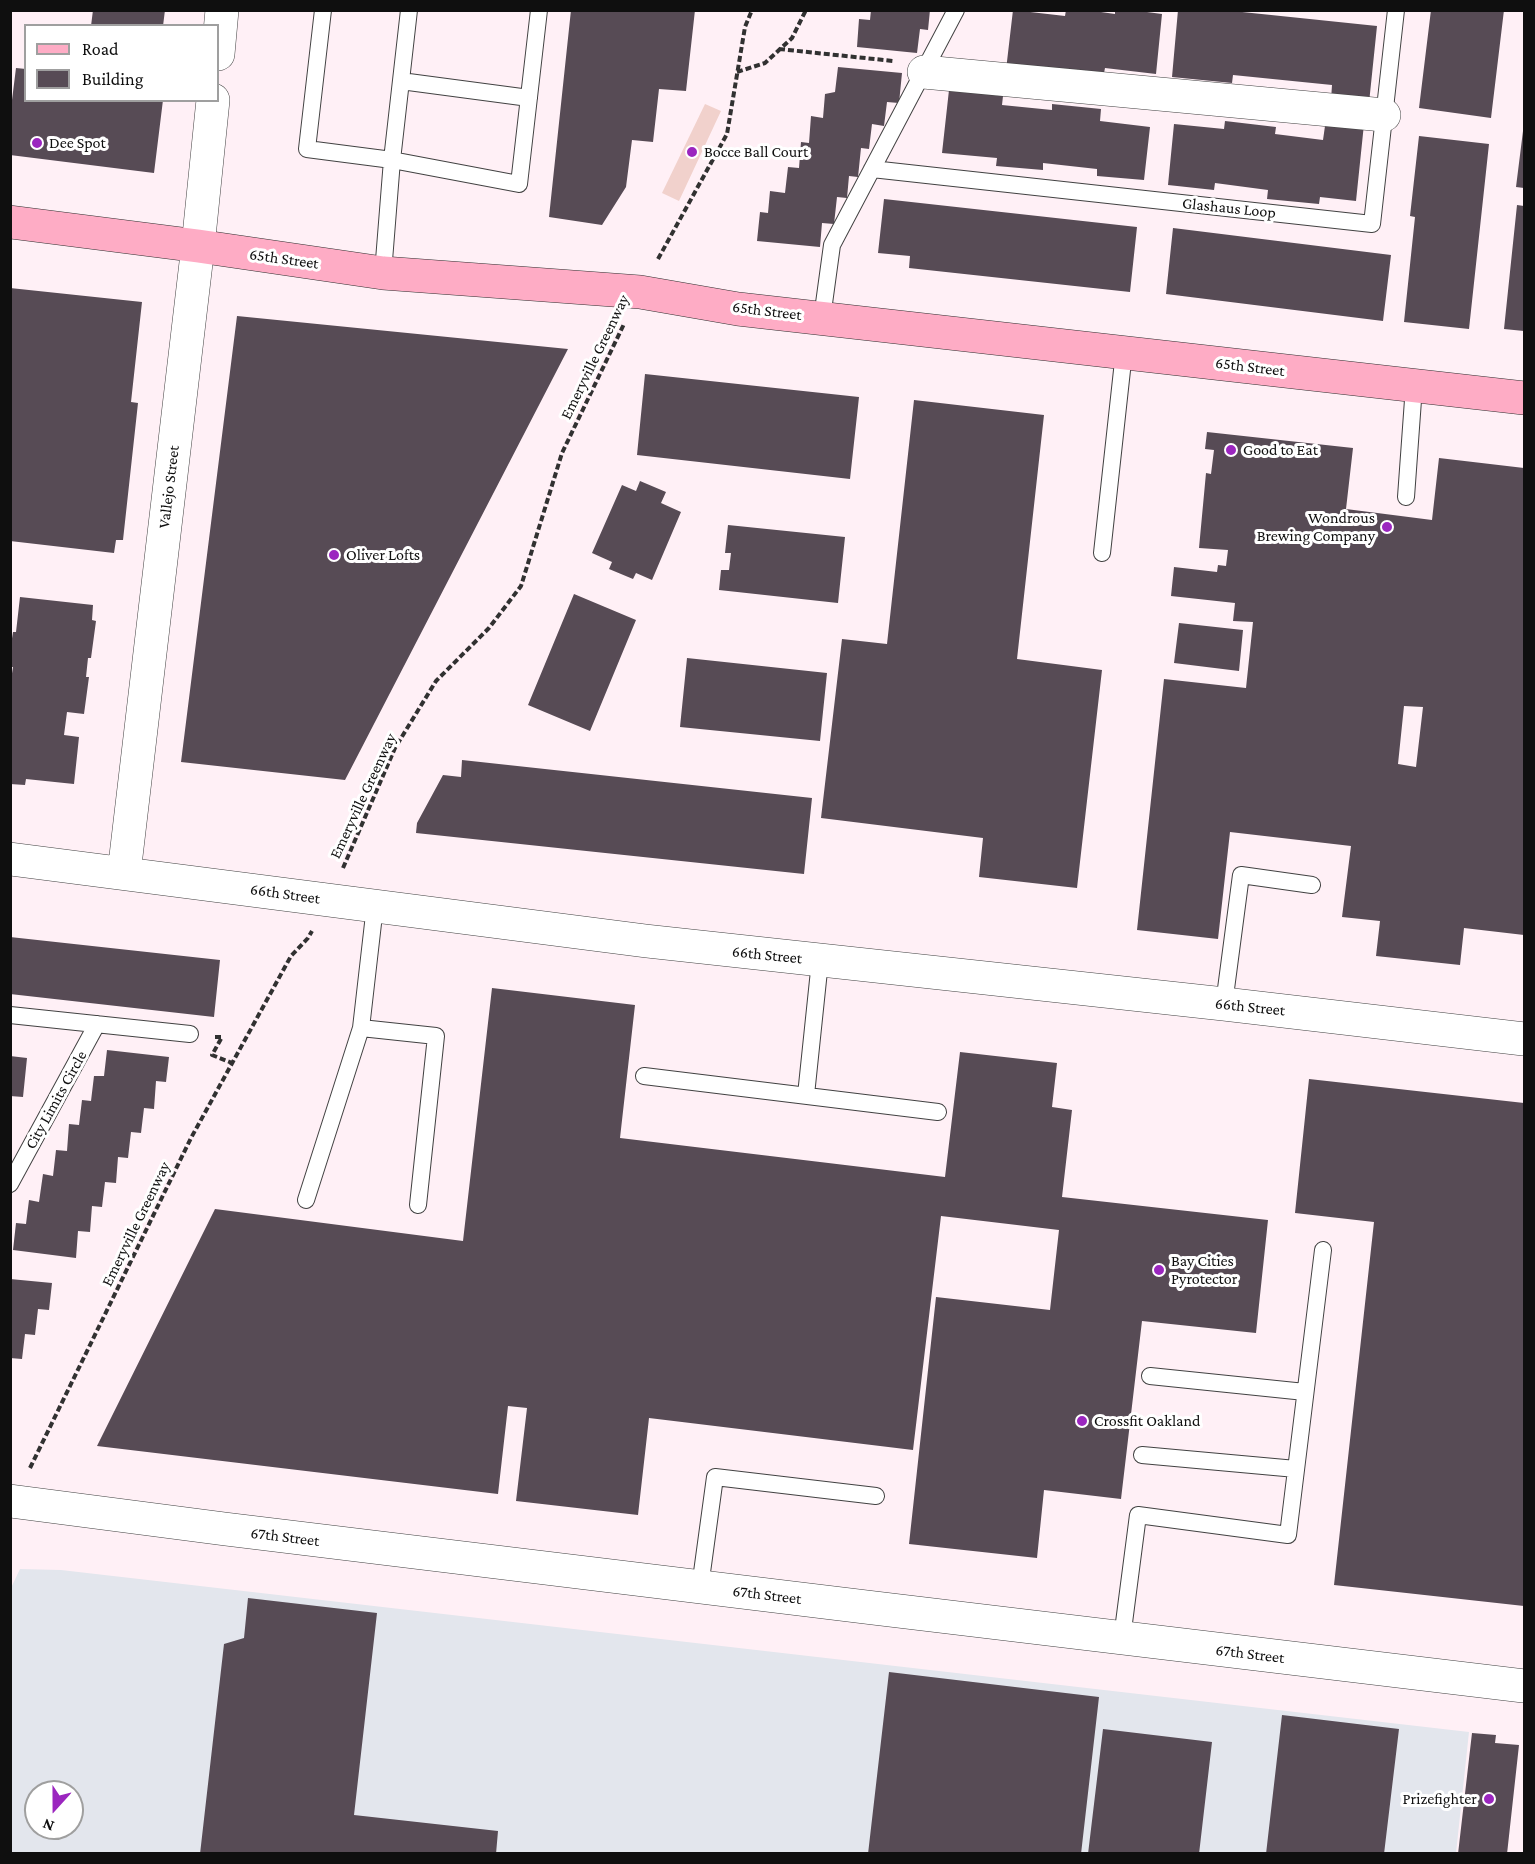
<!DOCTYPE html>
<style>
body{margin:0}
#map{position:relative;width:1535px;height:1864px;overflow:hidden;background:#fff0f6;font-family:"Crimson Pro",serif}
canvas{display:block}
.frame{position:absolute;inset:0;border:12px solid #0f0f0f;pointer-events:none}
.legend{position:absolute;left:24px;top:24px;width:195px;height:78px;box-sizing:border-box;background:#fff;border:2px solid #9f9f9f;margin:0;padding:8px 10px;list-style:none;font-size:18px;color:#0f0f0f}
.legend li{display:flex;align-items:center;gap:12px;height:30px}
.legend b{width:30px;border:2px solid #9f9f9f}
.north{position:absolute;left:24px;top:1780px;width:60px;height:60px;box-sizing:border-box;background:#fff;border:2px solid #9f9f9f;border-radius:50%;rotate:201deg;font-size:16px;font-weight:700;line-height:24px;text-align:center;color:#0f0f0f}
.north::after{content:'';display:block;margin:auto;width:21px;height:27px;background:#9b26bf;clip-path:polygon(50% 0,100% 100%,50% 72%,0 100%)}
</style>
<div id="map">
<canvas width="1535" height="1864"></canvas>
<div class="frame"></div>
<ul class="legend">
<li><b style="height:8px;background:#feacc5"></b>Road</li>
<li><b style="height:16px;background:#574b55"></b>Building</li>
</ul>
<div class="north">N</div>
</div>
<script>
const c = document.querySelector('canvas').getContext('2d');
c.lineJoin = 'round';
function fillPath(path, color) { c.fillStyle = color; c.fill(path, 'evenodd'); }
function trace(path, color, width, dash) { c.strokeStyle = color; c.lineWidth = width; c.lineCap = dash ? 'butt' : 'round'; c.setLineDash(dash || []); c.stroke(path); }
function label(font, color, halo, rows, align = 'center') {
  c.font = font + ' "Crimson Pro",serif'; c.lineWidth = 6; c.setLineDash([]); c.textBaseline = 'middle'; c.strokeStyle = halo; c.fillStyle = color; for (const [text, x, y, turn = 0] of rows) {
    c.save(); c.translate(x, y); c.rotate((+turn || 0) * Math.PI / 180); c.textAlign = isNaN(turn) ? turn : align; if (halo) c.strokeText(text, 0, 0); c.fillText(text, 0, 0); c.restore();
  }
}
fillPath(new Path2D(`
 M20 1569 61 1570 1469 1732 1456 1853 11 1854 10 1590ZM36 1792H72V1828H36Z`), '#e3e6ed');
fillPath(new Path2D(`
 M705 104 721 111 679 201 662 193Z`), '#f1d1cc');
fillPath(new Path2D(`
 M93 10H165L163 26H91Z
 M571 10H695L686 91 659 89 653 142 632 140 626 187 602 225 549 217Z
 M871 10H930L928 30 920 29 917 53 857 47 859 19 870 20Z
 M1013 10 1065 16 1066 10H1087L1115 14V10H1132L1162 14 1156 74 1105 68 1103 78 1006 70Z
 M1178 10H1223L1377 26 1369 103 1331 100 1332 85 1233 75 1232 83 1172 77Z
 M1431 10H1504L1491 118 1419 108Z
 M838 67 902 73 899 103 887 102 884 126 872 124 869 149 861 148 858 177 849 176 847 198 837 197 834 224 822 223 820 247 757 241 760 212 768 213 770 191 785 193 788 167 799 168 801 142 809 143 811 116 823 118 825 94 835 92Z
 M16 68 26 69V100H163L154 173 10 155V116Z
 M949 90 1003 96 1002 105 1052 110V104L1101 109 1100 121 1150 127 1144 180 1097 176V169L1043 163V170L996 166 997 158 942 153Z
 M1326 119 1364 124 1356 201 1320 197 1319 204 1267 199 1268 190 1215 183 1214 190 1168 185 1174 124 1224 129 1225 121 1276 127 1275 134 1323 140Z
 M1523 131H1524V188L1516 187Z
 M1419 136 1489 144 1469 329 1404 322 1415 217 1410 216Z
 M884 199 1137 227 1130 292 909 268 910 256 878 253Z
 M1517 205 1524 206V331L1504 329Z
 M1173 228 1391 255 1383 321 1166 294Z
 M10 288 142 302 131 402 138 403 123 540H116L114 553 10 541Z
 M237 316 568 349 345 780 181 762Z
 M645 374 859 397 850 479 637 455Z
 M914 400 1044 415 1017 659 1102 670 1077 888 979 877 983 838 821 818 842 639 887 644Z
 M1207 432 1353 448 1346 509 1432 520 1439 458 1524 468V935L1464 928 1460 965 1376 956 1380 921 1342 917 1351 846 1230 832 1218 939 1137 930 1164 679 1246 688 1253 622 1233 621 1235 603 1171 596 1174 567 1217 572 1218 565 1226 566 1228 550 1199 548 1206 473 1211 474 1214 450 1205 449ZM1404 706 1423 707 1416 767 1398 764Z
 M640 481 666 492 661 503 681 512 652 580 636 573 633 579 609 569 612 562 592 553 622 485 636 491Z
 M728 525 845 537 838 603 719 590 721 570H729L731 553H725Z
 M574 594 636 620 590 731 528 705Z
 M20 597 93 605 92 620 96 621 91 658H88L86 677H89L84 714 67 712 64 735 79 737 74 784 26 779 25 785 10 784V686L13 667H10V651L13 632H16Z
 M1179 623 1243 630 1239 671 1174 663Z
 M687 658 827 673 820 741 680 727Z
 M462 760 812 798 804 874 416 833 417 823 443 775 461 777Z
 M10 937 220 960 214 1017 10 994Z
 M492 988 635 1005 620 1138 945 1177 960 1052 1057 1063 1052 1107 1072 1110 1062 1197 1268 1220 1256 1333 1142 1321 1121 1499 1044 1490 1037 1558 909 1544 936 1297 1050 1310 1059 1230 941 1216 913 1450 649 1418 638 1515 516 1501 527 1408 508 1406 498 1494 97 1446 215 1209 463 1241Z
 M107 1050 169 1057 166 1082 156 1081 154 1109 144 1108 141 1133 131 1132 128 1158 118 1157 116 1183 105 1182 102 1207 92 1206 90 1232 78 1231 76 1258 13 1250 16 1223 26 1224 29 1200 39 1202 43 1174 53 1176 56 1150 67 1151 69 1124 79 1125 82 1100 91 1101 94 1076H104Z
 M10 1056 27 1058 23 1097 10 1096Z
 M1309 1079 1524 1103V1606L1334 1585 1374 1222 1295 1213Z
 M10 1279 52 1283 49 1310 38 1309 35 1335 25 1334 22 1359 10 1358Z
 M248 1598 377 1613 354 1815 498 1831 496 1854H200L224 1644 244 1638Z
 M889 1672 1099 1697 1081 1854H868Z
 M1282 1715 1399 1729 1384 1854H1266Z
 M1103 1729 1212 1742 1199 1854H1088Z
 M1472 1733 1496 1735 1495 1743 1519 1745 1507 1854H1458Z`), '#574b55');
const lane = new Path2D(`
 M323 10 307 149 392 160 519 184 539 10
 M401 81 529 98
 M872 169 1372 224 1396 10
 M383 273 392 160 409 10
 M822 318 832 245 956 10
 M1406 497 1414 386
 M1102 553 1124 352
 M1224 1004 1241 875 1312 885
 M10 1015 190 1034
 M361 1028 436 1036 418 1205
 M644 1076 938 1112
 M806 1095 820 961
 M10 1184 97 1024
 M306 1200 361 1028 375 906
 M1150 1376 1305 1392
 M1142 1455 1296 1469
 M700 1587 715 1477 876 1496
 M1122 1638 1138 1515 1288 1535 1323 1250`);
const street = new Path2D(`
 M218 54 222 10
 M924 72 1384 115
 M10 859 646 941 1224 1004 1524 1039
 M124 873 198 246 213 100
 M10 1501 225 1529 874 1608 1524 1686`);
const secondary = new Path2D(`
 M10 222 198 246 383 273 640 292 738 309 1524 398`);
trace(lane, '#424242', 18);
trace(street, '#424242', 34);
trace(secondary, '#313131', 34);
trace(new Path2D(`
 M779 49 893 61
 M737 72 765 63 792 38 806 10
 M658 259 727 134 745 27 752 10
 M343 868 395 748 436 681 489 628 521 586 562 453 624 324
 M215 1037H222L212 1055 232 1063
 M30 1468 191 1138 291 956 308 938 312 931`), '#313131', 4, [6, 3]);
trace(lane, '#fff', 16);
trace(street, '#fff', 33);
trace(secondary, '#feacc5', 33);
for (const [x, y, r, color] of [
 [37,143,6,"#9b26bf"],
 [692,152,6,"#9b26bf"],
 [1231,450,6,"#9b26bf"],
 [1387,527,6,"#9b26bf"],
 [334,555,6,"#9b26bf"],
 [1159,1270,6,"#9b26bf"],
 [1082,1421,6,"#9b26bf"],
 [1489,1799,6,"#9b26bf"]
]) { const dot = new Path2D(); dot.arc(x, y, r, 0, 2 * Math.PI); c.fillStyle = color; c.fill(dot); trace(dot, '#fff', 2); }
label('16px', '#0f0f0f', '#fff', [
 ["Dee Spot",49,143],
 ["Bocce Ball Court",704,152],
 ["Good to Eat",1243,450],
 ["Wondrous",1375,518,"right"],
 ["Brewing Company",1375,536,"right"],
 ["Oliver Lofts",346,555],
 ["Bay Cities",1171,1261],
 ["Pyrotector",1171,1279],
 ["Crossfit Oakland",1094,1421],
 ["Prizefighter",1477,1799,"right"]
], 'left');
label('16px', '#0f0f0f', '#fff', [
 ["Glashaus Loop",1229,208,6],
 ["65th Street",284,259,8],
 ["65th Street",767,311,7],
 ["Emeryville Greenway",595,357,-64],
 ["65th Street",1250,367,7],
 ["Vallejo Street",169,487,-83],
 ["Emeryville Greenway",363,796,-65],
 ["66th Street",285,894,8],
 ["66th Street",767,955,6],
 ["66th Street",1250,1007,6],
 ["City Limits Circle",56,1100,-61],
 ["Emeryville Greenway",136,1224,-64],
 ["67th Street",285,1537,7],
 ["67th Street",767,1595,7],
 ["67th Street",1250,1654,7]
]);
</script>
